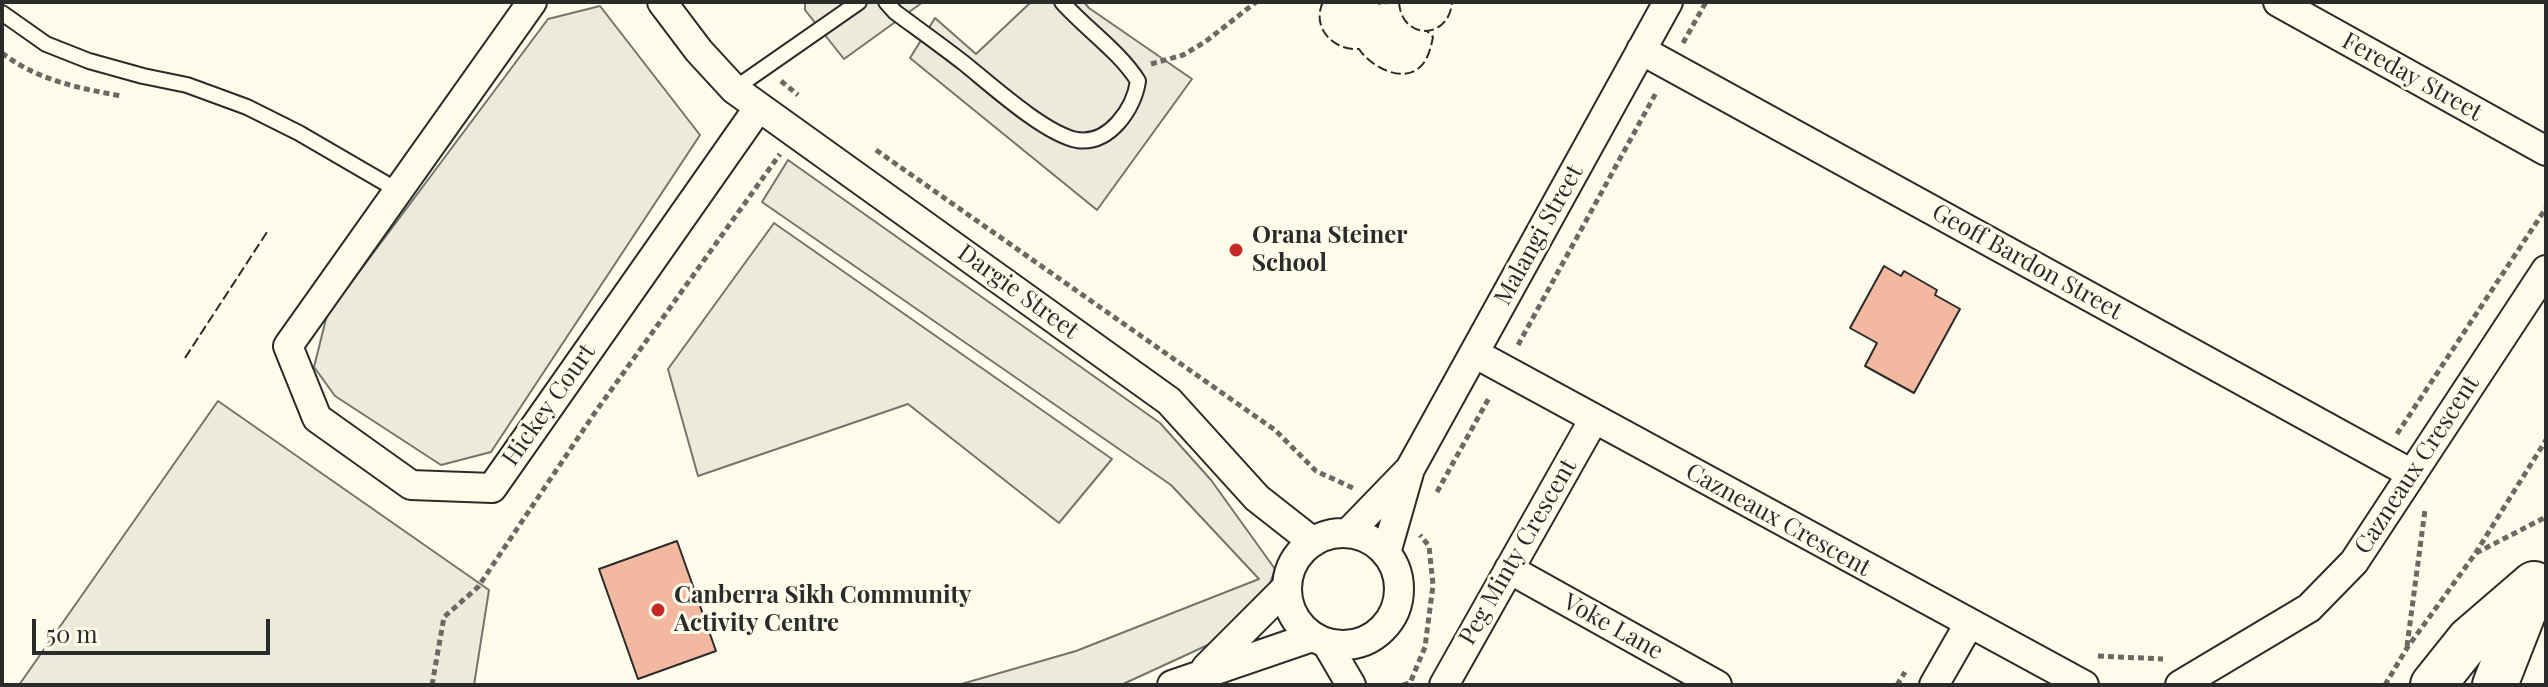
<!DOCTYPE html>
<style>
body{margin:0}
#map{position:relative;width:2548px;height:687px;overflow:hidden;background:#fdfbea;font-family:"Playfair Display",serif}
canvas{display:block}
.frame{position:absolute;inset:0;border:4px solid #2b2b2b;pointer-events:none}
.scale{position:absolute;left:32px;top:619px;width:238px;height:36px;box-sizing:border-box;border:4px solid #2b2b2b;border-top:0;padding-left:10px;font-size:24px;line-height:28px;white-space:nowrap;color:#2b2b2b;-webkit-text-stroke:6px #fdfbea;paint-order:stroke}
</style>
<div id="map">
<canvas width="2548" height="687"></canvas>
<div class="frame"></div>
<div class="scale">50 m</div>
</div>
<script>
const c = document.querySelector('canvas').getContext('2d');
c.lineJoin = 'round';
function fillPath(path, color) { c.fillStyle = color; c.fill(path, 'evenodd'); }
function trace(path, color, width, dash) { c.strokeStyle = color; c.lineWidth = width; c.lineCap = dash ? 'butt' : 'round'; c.setLineDash(dash || []); c.stroke(path); }
function label(font, color, halo, rows, align = 'center') {
  c.font = font + ' "Playfair Display",serif'; c.lineWidth = 6; c.setLineDash([]); c.textBaseline = 'middle'; c.strokeStyle = halo; c.fillStyle = color; for (const [text, x, y, turn = 0] of rows) {
    c.save(); c.translate(x, y); c.rotate((+turn || 0) * Math.PI / 180); c.textAlign = isNaN(turn) ? turn : align; if (halo) c.strokeText(text, 0, 0); c.fillText(text, 0, 0); c.restore();
  }
}
const green = new Path2D(`
 M788 160 1160 423 1211 480 1275 569 1264 601 1210 644 1121 685H958L1076 651 1259 579 1171 485 762 202Z
 M218 401 489 590 474 685H19Z`);
fillPath(green, '#ecebdb');
trace(green, '#74746e', 2);
const parking = new Path2D(`
 M805 2H923L844 59 805 10Z
 M1031 2H1084L1089 8 1192 79 1097 210 910 58 935 18 976 54Z
 M600 6 700 135 491 452 441 465 335 396 314 367 327 315 548 19Z
 M774 223 1112 459 1059 523 908 404 698 476 668 369Z`);
fillPath(parking, '#eceadb');
trace(parking, '#74746e', 2);
const building = new Path2D(`
 M1884 266 1901 276 1904 271 1937 290 1935 295 1960 309 1914 393 1865 366 1877 343 1850 328Z
 M677 541 716 651 638 679 599 569Z`);
fillPath(building, '#f2b8a0');
trace(building, '#2b2b2b', 2);
const service = new Path2D(`
 M886 2 895 12C918 29 942 46 965 64 991 85 1045 134 1077 140 1109 145 1134 109 1138 81 1119 51 1086 29 1062 2
 M2 13 46 44 89 61 143 76 187 85 247 107 299 133 397 190
 M734 89 859 2`);
const minor = new Path2D(`
 M532 2 288 346 317 418 411 485 492 488 759 107
 M662 2 699 51 734 89 1169 401 1257 498 1313 542
 M2278 2 2546 151
 M1641 50 2412 474
 M1474 353 2084 685
 M1287 589a56 56 0 1 1 112 0a56 56 0 1 1-112 0Z
 M1348 533 1407 472
 M1386 553 1410 469 1668 2
 M1509 569 1717 685
 M1327 644 1351 685
 M1206 668 1286 588
 M1172 685 1312 637
 M1444 685 1594 419
 M1934 685 1969 624
 M2180 685 2309 608 2354 562 2546 270`);
const primary = new Path2D(`
 M2433 685 2469 640 2534 584
 M2495 685 2533 588`);
trace(service, '#2b2b2b', 18);
trace(minor, '#2b2b2b', 32);
trace(primary, '#2b2b2b', 48);
trace(new Path2D(`
 M1683 43 1706 2
 M2 53C37 80 78 88 121 96
 M1151 64 1183 55 1205 42 1256 2
 M781 81 798 95
 M876 150 1275 430 1316 471 1353 488
 M1518 345 1657 91
 M2397 434 2546 208
 M1437 492 1490 396
 M2476 553 2546 517
 M2407 646 2425 510
 M2098 656 2163 659
 M432 685 444 617 478 587 594 414 780 154
 M1403 685 1410 683 1425 647 1433 585 1429 546 1420 535
 M1897 685 1905 672
 M2385 685 2407 648 2475 554 2546 440`), '#6a6964', 5, [6, 4]);
trace(service, '#fdfbea', 14);
trace(minor, '#fdfbea', 28);
trace(primary, '#fdfbea', 44);
trace(new Path2D(`
 M1323 2C1311 26 1332 51 1359 49 1370 66 1402 84 1420 67 1428 60 1431 47 1433 37L1427 31
 M1371 2 1383 4 1391 2
 M1399 2C1401 40 1449 41 1452 2
 M185 358 269 229`), '#2b2b2b', 2, [10, 4]);
for (const [x, y, r, color] of [
 [1236,250,8,"#c62828"],
 [658,610,8,"#c62828"]
]) { const dot = new Path2D(); dot.arc(x, y, r, 0, 2 * Math.PI); c.fillStyle = color; c.fill(dot); trace(dot, '#fdfbea', 3); }
label('24px', '#2b2b2b', '#fdfbea', [
 ["Fereday Street",2412,77,29],
 ["Malangi Street",1539,235,-61],
 ["Geoff Bardon Street",2027,262,29],
 ["Dargie Street",1018,292,36],
 ["Hickey Court",549,405,-55],
 ["Cazneaux Crescent",2417,465,-57],
 ["Cazneaux Crescent",1778,520,29],
 ["Peg Minty Crescent",1518,552,-60],
 ["Voke Lane",1613,627,29]
]);
label('bold 24px', '#2b2b2b', '#fdfbea', [
 ["Orana Steiner",1252,236],
 ["School",1252,264],
 ["Canberra Sikh Community",674,596],
 ["Activity Centre",674,624]
], 'left');
</script>
